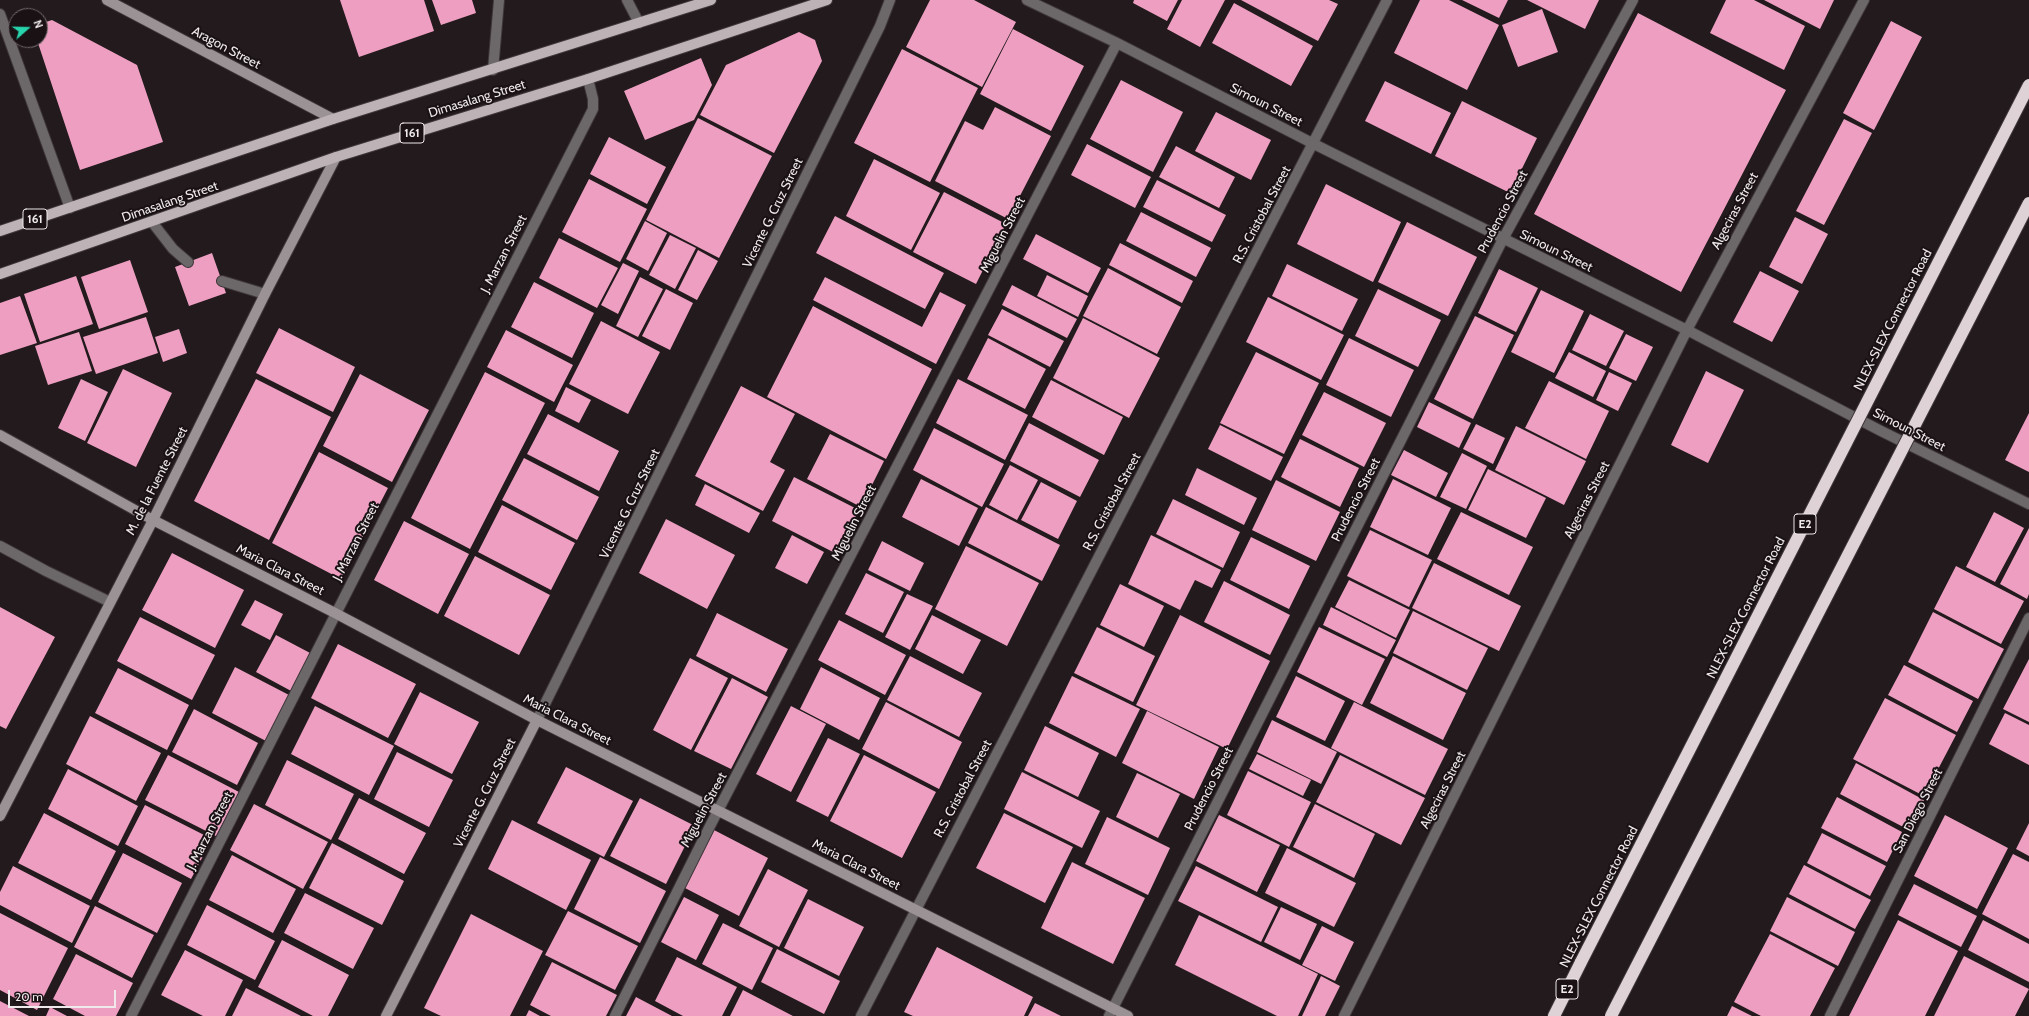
<!DOCTYPE html>
<style>
body{margin:0}
#map{position:relative;width:2029px;height:1016px;overflow:hidden;background:#221a1d;font-family:Cabin,sans-serif}
canvas{display:block}
.north{position:absolute;left:8px;top:8px;width:40px;height:40px;box-sizing:border-box;background:#191114;border:1px solid #6f676a;border-radius:50%;rotate:70deg;font-size:11px;font-weight:700;line-height:16px;text-align:center;color:#efe9eb}
.north::after{content:'';display:block;margin:auto;width:14px;height:18px;background:#27d5ad;clip-path:polygon(50% 0,100% 100%,50% 72%,0 100%)}
.scale{position:absolute;left:8px;top:990px;width:108px;height:18px;box-sizing:border-box;border:2px solid #efe9eb;border-top:0;padding-left:5px;font-size:12px;line-height:14px;white-space:nowrap;color:#efe9eb;-webkit-text-stroke:3px #191114;paint-order:stroke}
</style>
<div id="map">
<canvas width="2029" height="1016"></canvas>
<div class="north">N</div>
<div class="scale">20 m</div>
</div>
<script>
const c = document.querySelector('canvas').getContext('2d');
c.lineJoin = 'round';
function fillPath(path, color) { c.fillStyle = color; c.fill(path, 'evenodd'); }
function trace(path, color, width, dash) { c.strokeStyle = color; c.lineWidth = width; c.lineCap = dash ? 'butt' : 'round'; c.setLineDash(dash || []); c.stroke(path); }
function label(font, color, halo, rows, align = 'center') {
  c.font = font + ' Cabin,sans-serif'; c.lineWidth = 4; c.setLineDash([]); c.textBaseline = 'middle'; c.strokeStyle = halo; c.fillStyle = color; for (const [text, x, y, turn = 0] of rows) {
    c.save(); c.translate(x, y); c.rotate((+turn || 0) * Math.PI / 180); c.textAlign = isNaN(turn) ? turn : align; if (halo) c.strokeText(text, 0, 0); c.fillText(text, 0, 0); c.restore();
  }
}
fillPath(new Path2D(`
 M340 0H424L434 31 359 57Z
 M432 0H472L476 13 441 25Z
 M930 0H974L1016 22 982 87 906 47Z
 M1134 0H1178L1167 21 1133 3Z
 M1182 0H1225L1200 47 1167 29Z
 M1241 0H1329L1338 4 1318 41Z
 M1420 0H1449L1499 25 1467 90 1394 53Z
 M1462 0H1508L1499 18Z
 M1527 0H1599L1585 29Z
 M1726 0H1754L1805 26 1784 70 1710 33Z
 M1764 0H1834L1820 29Z
 M1234 3 1313 46 1291 86 1212 43Z
 M1542 9 1558 52 1518 67 1502 25Z
 M1638 13 1786 90 1681 292 1534 214Z
 M52 20 137 65 163 142 80 170 37 40H40V24Z
 M1891 21 1922 37 1874 130 1843 113Z
 M1013 29 1084 66 1051 131 980 94Z
 M799 32 815 40 822 61 774 153 700 115 726 65Z
 M902 49 978 88 930 182 854 143Z
 M701 58 712 85 694 120 645 140 624 91Z
 M1121 80 1183 112 1153 172 1090 139Z
 M1385 81 1451 113 1431 154 1365 121Z
 M1462 101 1537 138 1510 193 1435 156Z
 M995 107 1051 136 1008 219 935 181 965 121 983 130Z
 M1216 112 1271 140 1251 180 1195 151Z
 M698 118 772 156 719 258 646 220Z
 M1844 119 1872 133 1824 225 1796 211Z
 M609 137 666 167 647 204 590 174Z
 M1087 144 1151 177 1135 208 1071 175Z
 M1176 146 1235 177 1219 208 1159 177Z
 M874 159 940 193 911 250 846 216Z
 M589 179 647 209 620 262 562 232Z
 M1157 180 1226 215 1212 242 1143 207Z
 M1326 184 1401 222 1373 282 1297 244Z
 M944 192 1006 224 976 284 913 252Z
 M1141 212 1211 248 1196 277 1126 241Z
 M835 216 944 273 925 309 816 253Z
 M1795 217 1828 234 1802 284 1769 267Z
 M645 221 667 233 648 271 626 259Z
 M1407 222 1477 257 1448 316 1378 282Z
 M1036 234 1101 268 1088 293 1023 259Z
 M670 235 696 248 675 289 649 275Z
 M559 238 618 268 597 308 539 278Z
 M1120 243 1193 281 1182 303 1109 265Z
 M698 250 718 261 697 300 678 290Z
 M212 253 226 293 189 306 175 267Z
 M130 260 148 312 99 329 81 277Z
 M623 263 639 271 618 314 601 305Z
 M1287 264 1358 299 1342 331 1272 296Z
 M1108 268 1181 307 1157 354 1083 316Z
 M1499 269 1538 288 1516 332 1478 313Z
 M1760 271 1799 291 1772 342 1733 322Z
 M1047 275 1088 296 1078 317 1037 296Z
 M76 276 93 324 40 342 24 294Z
 M640 277 663 289 638 337 616 326Z
 M825 277 922 327 940 292 966 305 936 364 813 300Z
 M534 282 594 313 572 358 511 327Z
 M1012 285 1077 319 1067 338 1002 305Z
 M666 289 693 303 670 350 642 336Z
 M1378 289 1441 320 1418 367 1355 336Z
 M1541 290 1584 311 1554 373 1511 352Z
 M20 296 37 343 0 355V303Z
 M1268 297 1344 335 1321 380 1246 342Z
 M813 306 932 369 886 459 767 397Z
 M1002 309 1064 341 1050 367 988 335Z
 M1590 314 1624 331 1606 366 1572 350Z
 M1475 316 1514 335 1473 419 1434 399Z
 M146 317 158 353 96 374 83 337Z
 M1083 318 1160 358 1129 418 1053 378Z
 M601 321 660 352 628 414 569 384Z
 M279 328 355 367 333 412 256 373Z
 M179 329 187 353 163 362 155 337Z
 M506 330 573 365 554 402 487 367Z
 M79 332 92 371 48 385 35 346Z
 M1626 334 1653 347 1636 381 1609 368Z
 M988 338 1046 369 1025 409 967 379Z
 M1349 338 1414 370 1391 417 1326 385Z
 M1256 352 1319 383 1284 454 1220 423Z
 M1569 352 1606 371 1593 397 1555 378Z
 M123 369 172 393 136 467 87 443Z
 M1706 371 1744 390 1708 463 1671 445Z
 M485 372 545 403 470 549 411 518Z
 M1609 372 1632 383 1618 411 1596 400Z
 M360 374 429 410 392 482 323 446Z
 M81 379 108 392 85 441 58 428Z
 M256 379 331 417 269 540 194 501Z
 M958 379 1028 415 1005 460 936 423Z
 M1051 380 1123 417 1104 455 1032 417Z
 M1549 381 1609 411 1586 459 1525 428Z
 M741 386 795 414 770 462 785 470 763 511 695 476Z
 M566 387 591 400 579 423 555 411Z
 M1324 392 1386 423 1364 467 1302 435Z
 M1429 402 1471 423 1459 448 1417 427Z
 M2029 413V472L2005 460Z
 M548 414 619 451 599 491 527 454Z
 M1029 423 1099 460 1080 497 1010 461Z
 M1476 424 1505 438 1493 464 1463 449Z
 M1220 425 1283 457 1271 481 1208 449Z
 M1516 426 1586 461 1564 505 1495 470Z
 M934 428 1004 464 982 507 913 470Z
 M830 434 884 461 861 507 807 479Z
 M1300 439 1359 468 1340 507 1281 477Z
 M1404 450 1448 473 1436 497 1391 475Z
 M319 452 388 488 341 579 272 543Z
 M1462 453 1487 466 1466 509 1440 497Z
 M524 458 599 497 577 540 502 500Z
 M1010 465 1038 480 1017 520 989 505Z
 M1197 468 1257 498 1244 525 1185 495Z
 M1488 469 1546 498 1526 538 1468 510Z
 M794 477 859 510 837 554 772 521Z
 M921 479 978 508 959 546 902 517Z
 M1393 479 1451 508 1428 555 1370 527Z
 M1276 480 1340 512 1316 561 1252 530Z
 M1041 482 1077 501 1058 539 1021 520Z
 M705 484 760 513 749 533 695 505Z
 M1173 499 1240 532 1223 568 1156 534Z
 M502 505 575 543 551 590 478 552Z
 M986 507 1060 545 1042 581 968 543Z
 M1461 512 1533 547 1509 595 1437 559Z
 M1994 512 2024 528 1995 582 1966 567Z
 M666 519 735 555 707 609 639 573Z
 M404 521 469 554 438 614 374 580Z
 M2029 528V594L2027 599 2000 584Z
 M1370 530 1432 560 1409 607 1347 576Z
 M792 535 824 552 807 584 775 568Z
 M1151 535 1221 570 1212 588 1195 580 1180 610 1128 584Z
 M1251 537 1310 566 1289 609 1230 580Z
 M882 541 924 563 910 591 868 570Z
 M966 546 1039 583 1007 646 935 609Z
 M172 553 244 590 215 648 142 610Z
 M475 556 550 595 519 655 444 616Z
 M1434 563 1521 606 1499 651 1412 608Z
 M1956 566 2024 601 2001 644 1934 609Z
 M866 573 904 592 883 633 845 614Z
 M1349 580 1410 610 1396 638 1335 607Z
 M1224 581 1290 615 1270 655 1204 622Z
 M1120 584 1164 606 1144 647 1100 625Z
 M907 594 933 606 910 650 885 637Z
 M255 600 283 614 270 640 241 625Z
 M0 607 55 637 6 729 0 726Z
 M1331 607 1396 640 1387 657 1323 625Z
 M1413 611 1488 648 1467 690 1393 653Z
 M1933 612 2004 649 1978 699 1908 662Z
 M717 613 788 649 766 692 696 656Z
 M932 615 981 640 963 674 915 649Z
 M1180 615 1270 661 1227 749 1136 705Z
 M140 617 215 655 192 700 117 661Z
 M839 620 906 655 885 695 818 660Z
 M1097 627 1155 656 1133 702 1074 673Z
 M1319 627 1385 659 1362 705 1297 672Z
 M276 635 312 654 293 692 256 672Z
 M338 644 416 684 388 738 311 698Z
 M910 656 982 693 959 737 887 700Z
 M1393 656 1466 693 1443 740 1370 703Z
 M690 658 728 678 691 750 653 730Z
 M2029 659V722L2003 709Z
 M1904 665 1973 701 1957 732 1888 695Z
 M235 667 289 695 266 741 212 713Z
 M821 667 880 698 859 740 800 709Z
 M118 668 189 705 167 750 95 713Z
 M1072 676 1140 709 1116 757 1049 723Z
 M1296 676 1345 701 1325 741 1276 717Z
 M732 678 768 697 731 769 694 751Z
 M420 692 479 722 452 774 394 744Z
 M1885 698 1956 735 1924 796 1853 759Z
 M886 702 962 742 939 789 862 749Z
 M1354 702 1448 749 1425 795 1331 748Z
 M315 706 394 746 369 795 291 754Z
 M791 706 826 724 791 792 756 774Z
 M194 709 258 743 237 785 172 752Z
 M1147 711 1219 747 1194 799 1122 763Z
 M2005 713 2029 725V765L1989 744Z
 M90 716 161 753 136 801 66 764Z
 M1272 720 1337 752 1321 784 1257 752Z
 M1045 726 1099 753 1078 797 1024 770Z
 M828 738 860 754 828 817 796 801Z
 M397 752 453 780 429 827 374 799Z
 M1257 754 1311 780 1303 796 1249 769Z
 M168 755 239 792 216 836 145 800Z
 M864 755 936 792 902 858 830 821Z
 M1340 755 1425 798 1401 845 1316 802Z
 M287 760 354 794 331 840 265 805Z
 M1856 763 1924 800 1909 830 1840 794Z
 M566 767 633 801 604 857 537 823Z
 M68 769 138 806 118 846 48 809Z
 M1248 771 1311 802 1289 847 1227 815Z
 M1022 772 1100 811 1082 848 1004 809Z
 M1137 773 1180 794 1158 838 1116 817Z
 M1837 797 1902 832 1887 862 1821 828Z
 M359 798 426 833 404 874 338 839Z
 M640 798 695 826 666 884 610 856Z
 M254 804 328 842 303 889 230 850Z
 M1315 804 1375 834 1354 878 1293 847Z
 M145 805 212 839 191 879 125 844Z
 M44 813 116 851 91 900 18 863Z
 M1004 813 1073 847 1045 903 976 868Z
 M1219 815 1280 845 1257 892 1196 861Z
 M1945 815 2008 848 1977 909 1914 876Z
 M1107 817 1170 848 1148 895 1085 864Z
 M512 820 591 860 566 910 488 869Z
 M2029 823V856L2016 849Z
 M714 830 768 858 739 916 685 888Z
 M1822 833 1886 866 1870 896 1807 863Z
 M332 843 404 881 382 925 309 888Z
 M1287 848 1356 883 1334 927 1265 893Z
 M123 853 182 883 157 933 98 902Z
 M2013 854 2029 862V939L1982 914Z
 M232 855 296 889 273 933 209 900Z
 M600 857 666 891 640 943 574 909Z
 M1072 862 1145 898 1113 964 1041 928Z
 M1804 865 1871 900 1855 929 1789 894Z
 M13 866 90 906 72 943 0 905V892Z
 M1196 866 1278 907 1261 942 1178 901Z
 M768 869 808 890 779 947 739 926Z
 M1914 884 1977 916 1961 947 1898 915Z
 M305 893 374 928 353 969 284 933Z
 M684 897 719 915 696 960 661 942Z
 M1787 897 1855 932 1838 966 1770 931Z
 M808 899 864 927 839 976 784 948Z
 M207 905 275 941 255 980 187 945Z
 M95 906 154 935 132 978 74 947Z
 M1281 907 1317 924 1300 960 1264 942Z
 M568 911 638 946 615 990 545 955Z
 M0 913 68 948 37 1010 0 990Z
 M471 914 543 951 510 1016H441L424 1008Z
 M1199 915 1318 974 1298 1016H1277L1175 965Z
 M1898 920 1958 951 1925 1016H1849Z
 M1983 920 2029 944V982L1968 950Z
 M723 923 773 948 752 990 702 964Z
 M1322 926 1354 942 1335 981 1302 965Z
 M1770 934 1835 968 1810 1016H1761L1734 1002Z
 M282 940 349 975 328 1016H313L258 987Z
 M937 947 1033 997 1024 1016H913L904 1012Z
 M777 949 840 981 824 1014 761 982Z
 M185 950 243 980 225 1016H203L161 995Z
 M76 954 133 983 116 1016H85L53 999Z
 M1964 956 2029 989 2015 1016H1934Z
 M677 957 737 987 722 1016H683L655 1001Z
 M552 962 617 995 606 1016H551L530 1005Z
 M1321 976 1340 986 1325 1016H1302Z
 M246 988 301 1016H232Z
 M743 990 793 1016H730Z
 M636 997 672 1016H626Z
 M0 1001 29 1016H0Z
 M1035 1003 1061 1016H1028Z
 M1732 1006 1752 1016H1727Z
 M50 1007 67 1016H46Z
 M529 1010 540 1016H526Z`), '#ee9fc1');
const lane = new Path2D(`
 M627 0 639 23
 M493 70 499 0
 M152 222 173 249 188 262
 M222 281 265 294
 M0 546 46 571 110 602`);
const street = new Path2D(`
 M1027 0 1117 43 1314 144 1687 330 1881 431 2029 504
 M0 14 70 208
 M537 720 880 26 890 0
 M131 1016 593 109V99L588 79
 M615 1016 710 826 1117 43
 M861 1016 1387 0
 M1109 1016 1503 239 1633 0
 M1344 1016 1687 330 1864 0
 M1830 1016 2029 618`);
const secondary = new Path2D(`
 M107 0 333 119
 M0 435 153 520 335 613 537 720 1128 1016
 M0 816 153 520 265 294 336 157
 M386 1016 537 720`);
const primary = new Path2D(`
 M0 231 333 119 711 0
 M0 274 336 157 588 79 827 0`);
const highway = new Path2D(`
 M1554 1016 1581 962`);
trace(lane, '#3f373a', 12);
trace(street, '#3f373a', 12);
trace(secondary, '#3f373a', 12);
trace(primary, '#3f373a', 12);
trace(highway, '#3f373a', 14);
trace(lane, '#6c6769', 10);
trace(street, '#6c6769', 10);
trace(secondary, '#9a9295', 10);
trace(primary, '#bdb3b7', 10);
trace(highway, '#ded2d6', 12);
const highwayBridge = new Path2D(`
 M1581 962 2029 85
 M1611 1016 2029 203`);
trace(highwayBridge, '#3f373a', 14, []);
trace(highwayBridge, '#ded2d6', 12);
for (const [x, y, w] of [
 [412,133,24],
 [35,219,24],
 [1805,524,22],
 [1567,989,22]
]) { const box = new Path2D(); box.roundRect(x - w / 2, y - 10, w, 20, 3); c.fillStyle = '#191114'; c.fill(box); trace(box, '#efe9eb', 1); }
label('bold 12px', '#efe9eb', null, [
 ["161",412,133],
 ["161",35,219],
 ["E2",1805,524],
 ["E2",1567,989]
]);
label('13px', '#efe9eb', '#191114', [
 ["Aragon Street",226,48,28],
 ["Dimasalang Street",477,99,-17],
 ["Simoun Street",1266,105,27],
 ["Dimasalang Street",170,202,-19],
 ["Algeciras Street",1735,211,-62],
 ["Prudencio Street",1503,212,-62],
 ["Vicente G. Cruz Street",773,213,-64],
 ["R.S. Cristobal Street",1262,215,-62],
 ["Miguelin Street",1003,235,-63],
 ["Simoun Street",1556,251,26],
 ["J. Marzan Street",504,254,-63],
 ["NLEX-SLEX Connector Road",1893,320,-63],
 ["Simoun Street",1909,430,27],
 ["M. de la Fuente Street",157,481,-63],
 ["Prudencio Street",1356,500,-63],
 ["Algeciras Street",1587,500,-63],
 ["R.S. Cristobal Street",1112,502,-62],
 ["Vicente G. Cruz Street",630,504,-64],
 ["Miguelin Street",854,523,-63],
 ["J. Marzan Street",356,542,-63],
 ["Maria Clara Street",280,570,27],
 ["NLEX-SLEX Connector Road",1746,608,-63],
 ["Maria Clara Street",567,720,27],
 ["R.S. Cristobal Street",963,789,-62],
 ["Prudencio Street",1209,789,-63],
 ["Algeciras Street",1443,790,-63],
 ["Vicente G. Cruz Street",485,793,-63],
 ["Miguelin Street",704,810,-62],
 ["San Diego Street",1918,811,-63],
 ["J. Marzan Street",210,831,-63],
 ["Maria Clara Street",856,865,27],
 ["NLEX-SLEX Connector Road",1599,897,-63]
]);
</script>
